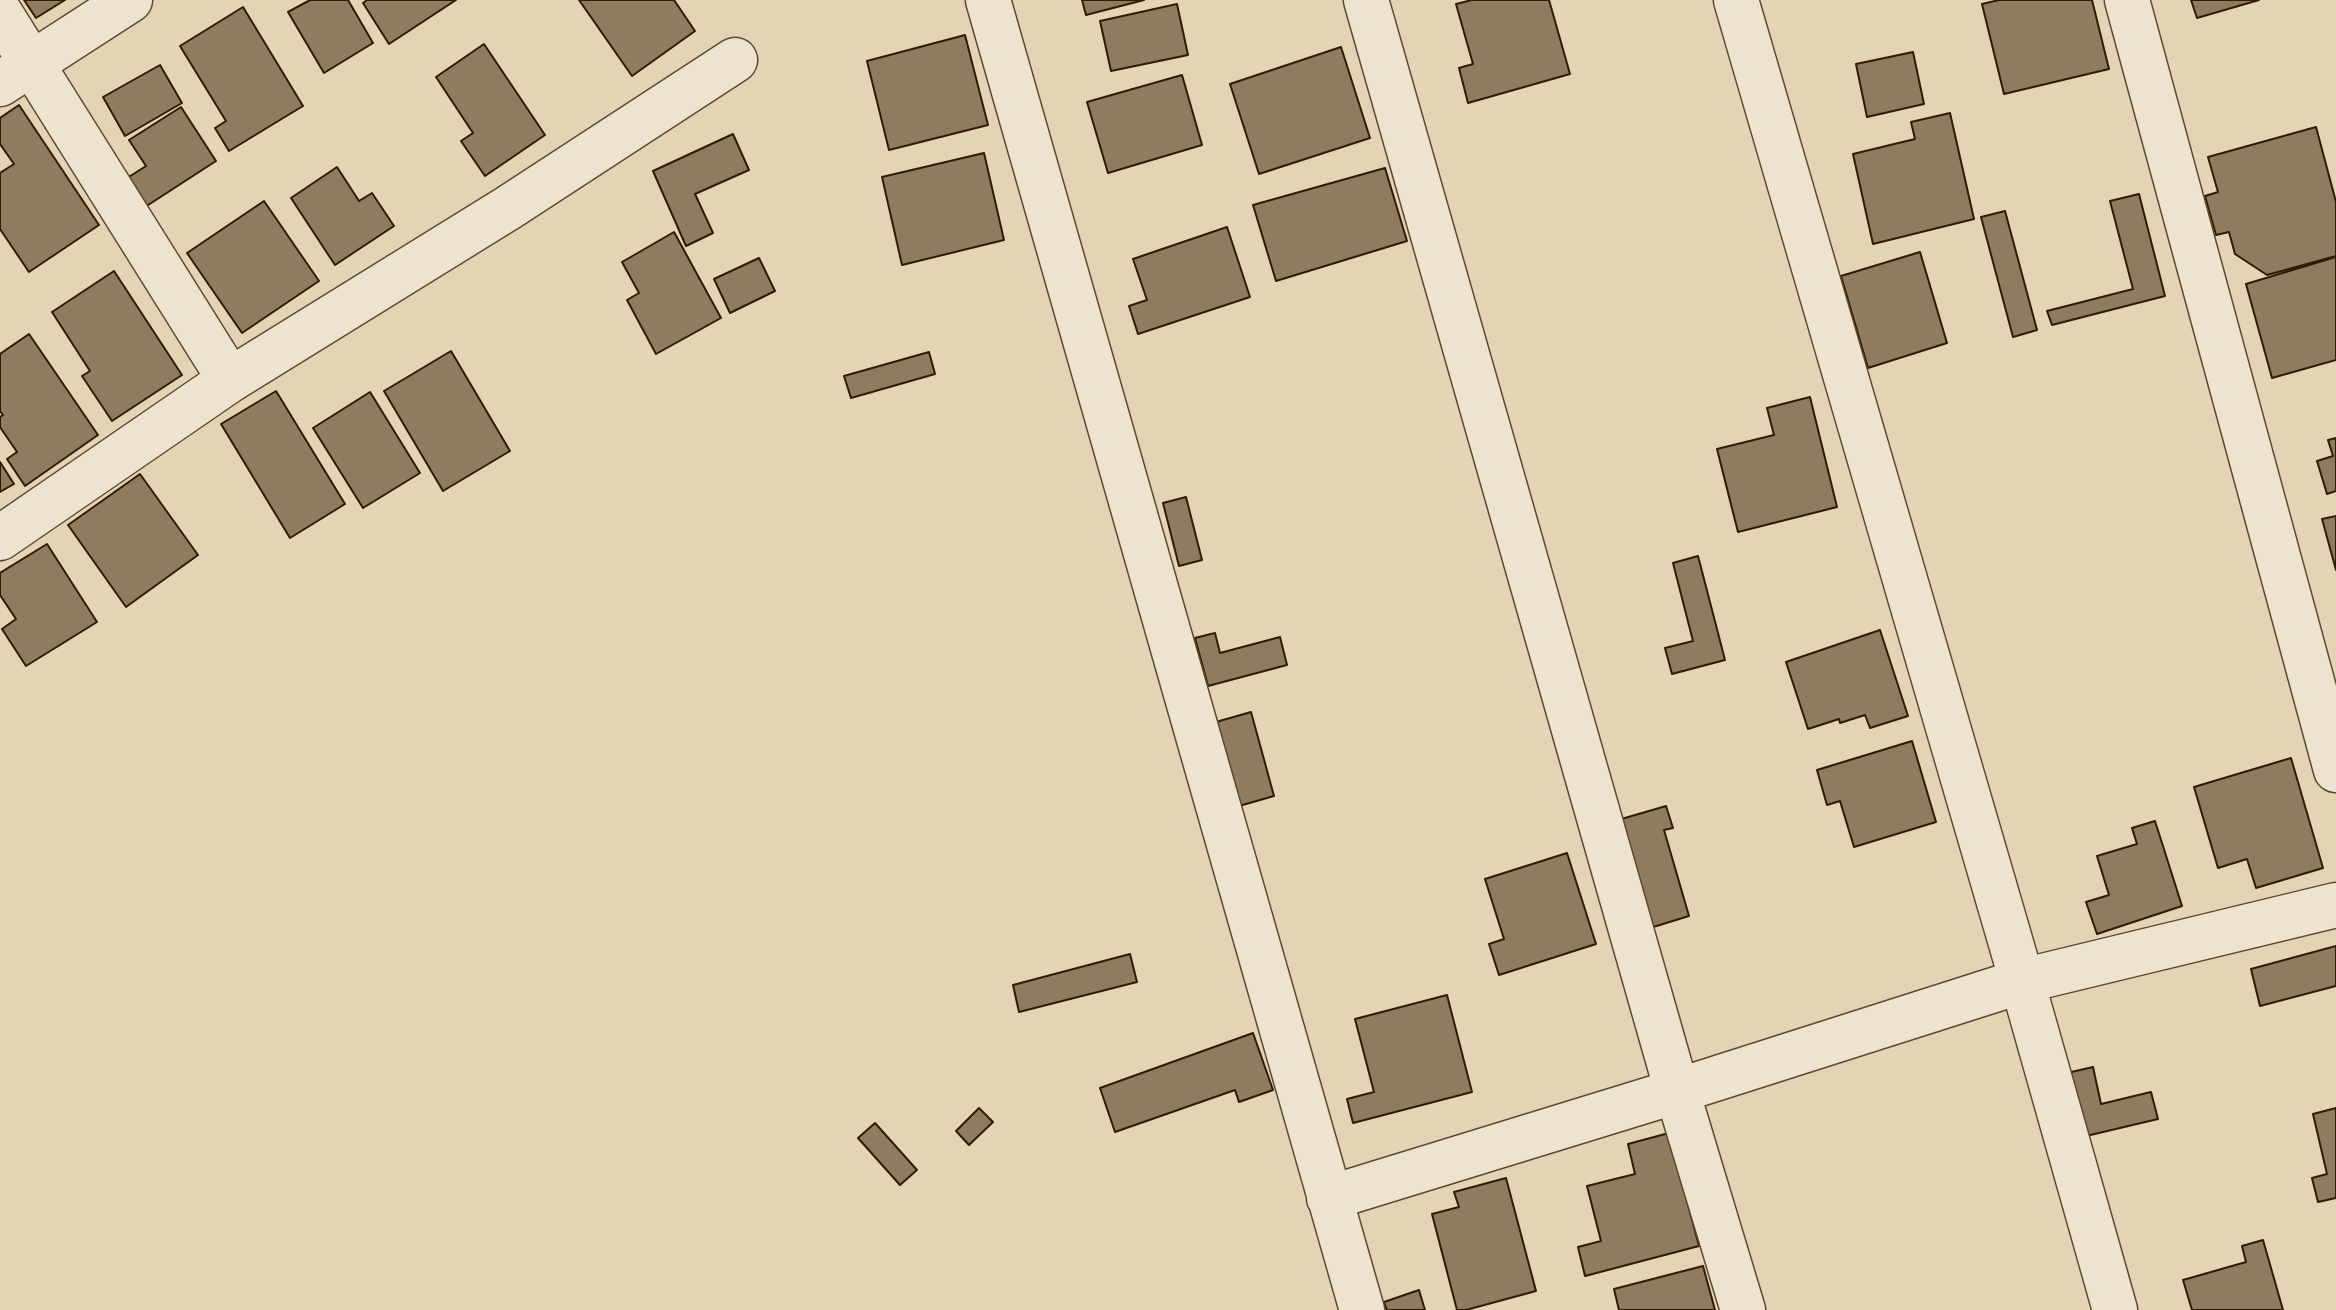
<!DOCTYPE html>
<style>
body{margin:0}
canvas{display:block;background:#e4d4b6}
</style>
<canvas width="2336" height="1310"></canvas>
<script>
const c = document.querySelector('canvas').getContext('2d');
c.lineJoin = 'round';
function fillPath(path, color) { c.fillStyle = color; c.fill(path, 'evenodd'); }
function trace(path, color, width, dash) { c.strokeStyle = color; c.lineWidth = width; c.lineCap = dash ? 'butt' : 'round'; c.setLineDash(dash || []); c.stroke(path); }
const building = new Path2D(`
 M24 0H65L36 18Z
 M310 0H348L373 43 324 73 288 12Z
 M367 0H456L389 44 363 3Z
 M579 0H674L695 31 632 76Z
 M1082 0H1144L1086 15Z
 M1472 0H1549L1570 74 1468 103 1459 68 1473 64 1456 4Z
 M1999 0H2092L2109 69 2004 94 1982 4Z
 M2191 0H2259L2197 18Z
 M1177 4 1188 55 1111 71 1100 21Z
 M243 7 303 106 229 151 215 128 226 121 180 46Z
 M965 35 988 125 889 150 867 61Z
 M484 44 545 135 485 176 461 141 473 133 436 77Z
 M1341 47 1370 138 1259 174 1230 84Z
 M1913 52 1924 104 1867 117 1856 64Z
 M160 65 182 103 125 136 103 97Z
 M1182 75 1202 145 1108 173 1087 102Z
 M19 105 99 225 29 272 0 229V173L14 164 0 144V118Z
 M181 107 216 161 142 209 124 180 146 166 129 140Z
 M1950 113 1974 219 1873 244 1853 154 1915 139 1911 122Z
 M2316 127 2336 202V256L2267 275 2235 254 2229 232 2216 235 2205 196 2218 192 2208 157Z
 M733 134 749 170 695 194 713 233 686 246 653 171Z
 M984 153 1004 240 902 265 882 177Z
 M337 167 359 201 372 193 394 226 335 265 291 198Z
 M1385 168 1407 241 1276 281 1253 205Z
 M2139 194 2165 296 2052 325 2047 311 2133 289 2110 201Z
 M264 201 319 281 242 333 187 253Z
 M2005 211 2037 330 2013 337 1981 217Z
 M1227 227 1250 297 1138 334 1129 306 1147 300 1133 259Z
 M674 232 721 318 656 354 627 300 639 293 622 262Z
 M1920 252 1947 343 1868 368 1841 276Z
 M2336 257V360L2272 378 2246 284Z
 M759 258 775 291 730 313 714 279Z
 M114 271 182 375 112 421 82 376 90 371 52 312Z
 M29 334 98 435 25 486 7 459 17 452 0 427V417L3 415 0 411V354Z
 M451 351 510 451 443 491 384 391Z
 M929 352 935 374 851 398 844 376Z
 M276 391 345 504 290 538 221 424Z
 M370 392 420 473 363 508 313 428Z
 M1810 397 1837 507 1738 532 1717 449 1774 435 1767 408Z
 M2336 438V491L2327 494 2317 461 2333 456 2328 440Z
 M0 462 14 484 0 492Z
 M140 474 198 555 126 607 68 525Z
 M1186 497 1202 560 1179 566 1163 503Z
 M2336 516V570L2322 519Z
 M47 544 97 622 26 666 2 629 16 619 0 595V573Z
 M1698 556 1725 660 1672 674 1665 648 1693 641 1673 563Z
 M1880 630 1908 716 1870 728 1865 715 1840 723 1839 719 1808 729 1786 662Z
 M1215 633 1220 653 1280 637 1287 665 1208 686 1195 638Z
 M1251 712 1274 796 1239 806 1216 722Z
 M1912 741 1936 822 1854 847 1840 801 1827 805 1817 770Z
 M2291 758 2323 868 2256 888 2247 859 2218 868 2194 787Z
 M1666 806 1673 828 1664 830 1689 916 1650 928 1618 820Z
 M2155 821 2182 906 2097 934 2086 902 2109 895 2097 856 2137 844 2132 828Z
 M1567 853 1596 944 1499 975 1489 944 1504 939 1485 879Z
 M2336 946V986L2260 1006 2251 969Z
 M1130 954 1137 982 1019 1012 1013 985Z
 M1447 995 1472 1092 1353 1123 1347 1099 1374 1092 1355 1019Z
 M1253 1033 1273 1090 1239 1102 1235 1090 1115 1132 1100 1088Z
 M2093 1067 2101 1104 2151 1092 2158 1119 2082 1137 2067 1073Z
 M979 1108 993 1122 969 1145 956 1131Z
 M2336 1108V1198L2318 1202 2312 1178 2327 1174 2313 1114Z
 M875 1123 917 1170 900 1185 858 1138Z
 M1669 1133 1699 1246 1585 1276 1578 1247 1601 1241 1587 1186 1635 1174 1628 1144Z
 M1506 1178 1536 1291 1466 1310H1457L1432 1214 1459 1207 1454 1192Z
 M2263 1240 2283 1310H2192L2183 1280 2246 1262 2242 1246Z
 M1703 1266 1715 1310H1619L1614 1289Z
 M1419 1290 1425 1310H1387L1384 1302Z`);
fillPath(building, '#8f7b5f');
trace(building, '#331b00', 2);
const minor = new Path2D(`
 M988 0 1362 1310
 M1366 0 1677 1091 1743 1310
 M1736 0 2022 981 2115 1310
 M2127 0 2336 770
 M0 13 230 380
 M0 84 130 0
 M0 538 230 380 508 208 735 60
 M1329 1198 1677 1091 2022 981 2336 905`);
trace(minor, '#5f492e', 47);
trace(minor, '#ede3d0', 44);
</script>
